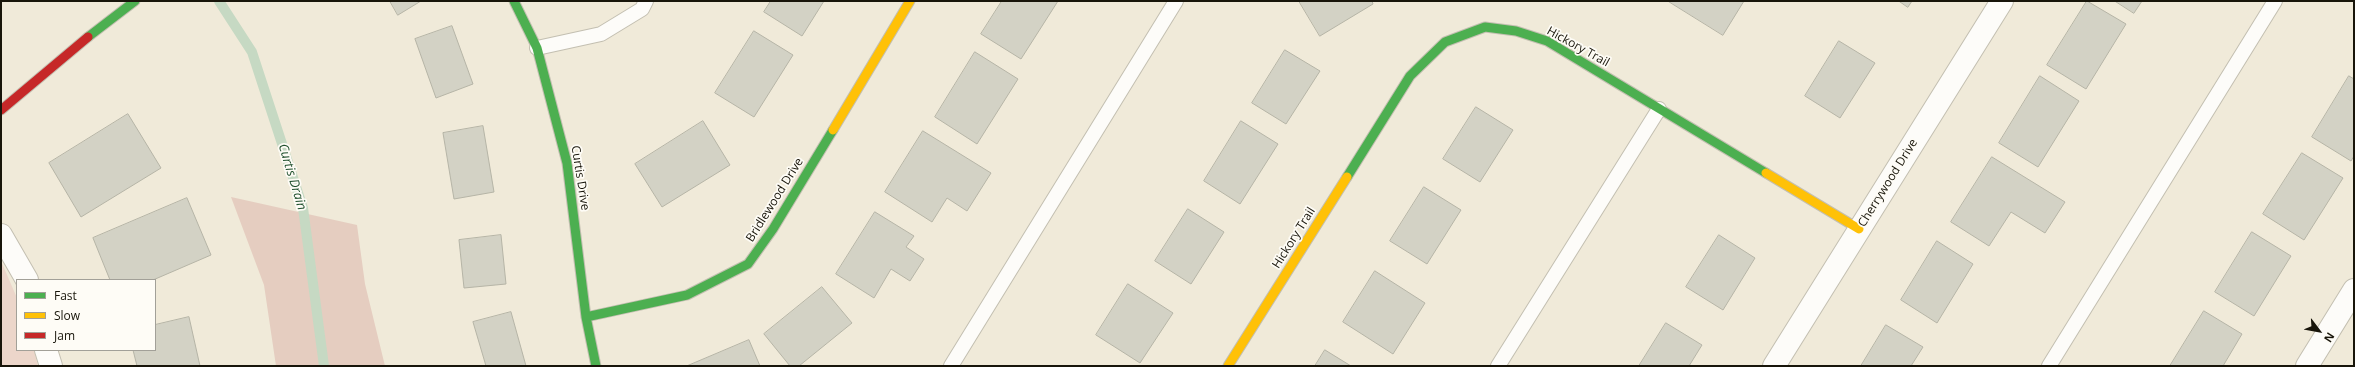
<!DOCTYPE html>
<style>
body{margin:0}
#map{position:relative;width:2355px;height:367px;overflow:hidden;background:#f0ead9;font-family:"Open Sans",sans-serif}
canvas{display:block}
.frame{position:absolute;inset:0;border:2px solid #18150a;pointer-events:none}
.legend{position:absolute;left:16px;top:279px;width:140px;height:72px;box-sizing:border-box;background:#fefcf6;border:1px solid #a2a098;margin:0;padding:5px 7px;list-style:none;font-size:12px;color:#18150a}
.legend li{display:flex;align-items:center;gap:8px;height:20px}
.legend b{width:20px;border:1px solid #a2a098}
.north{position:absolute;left:2299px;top:311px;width:40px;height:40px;-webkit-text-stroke:3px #fefcf6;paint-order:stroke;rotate:122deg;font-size:11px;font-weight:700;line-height:16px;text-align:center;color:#18150a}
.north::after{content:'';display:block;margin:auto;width:14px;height:18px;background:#18150a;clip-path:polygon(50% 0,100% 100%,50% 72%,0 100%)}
</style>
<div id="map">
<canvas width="2355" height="367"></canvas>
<div class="frame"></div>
<ul class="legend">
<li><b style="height:5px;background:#4caf50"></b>Fast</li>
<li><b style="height:5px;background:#ffc107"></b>Slow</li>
<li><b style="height:5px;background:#c62828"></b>Jam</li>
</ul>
<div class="north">N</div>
</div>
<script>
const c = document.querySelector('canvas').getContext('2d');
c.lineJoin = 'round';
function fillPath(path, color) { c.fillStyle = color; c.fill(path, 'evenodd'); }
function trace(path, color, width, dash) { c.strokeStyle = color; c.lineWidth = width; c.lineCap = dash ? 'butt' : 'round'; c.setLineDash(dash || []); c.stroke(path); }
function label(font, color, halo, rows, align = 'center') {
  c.font = font + ' "Open Sans",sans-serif'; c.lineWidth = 3.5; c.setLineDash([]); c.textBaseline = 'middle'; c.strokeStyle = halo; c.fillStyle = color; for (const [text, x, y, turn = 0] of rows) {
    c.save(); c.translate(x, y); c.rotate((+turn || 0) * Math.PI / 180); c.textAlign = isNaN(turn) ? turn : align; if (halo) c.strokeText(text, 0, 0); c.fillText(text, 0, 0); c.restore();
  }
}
fillPath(new Path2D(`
 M1 261 17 298V350H34L38 366H1Z`), '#ecd6ca');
fillPath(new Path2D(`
 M231 197 357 225 365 284 385 366H276L264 285Z`), '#e5cdc0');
trace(new Path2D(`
 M219 1 252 52 303 208 324 366`), '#c6d9c3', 10);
const building = new Path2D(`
 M390 1H421L398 15Z
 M771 1H824L802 36 764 12Z
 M1002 1H1058L1021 59 981 34Z
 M1299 1H1372L1373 4 1320 36Z
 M1668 1H1744L1723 35Z
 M1899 1H1912L1908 7Z
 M2087 1 2126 24 2086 89 2047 65Z
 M2115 1H2142L2134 13Z
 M452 26 473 84 436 98 415 39Z
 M754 31 793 55 754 117 715 93Z
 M1839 41 1875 63 1840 118 1805 96Z
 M1285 50 1320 71 1286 124 1252 103Z
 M975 52 1018 79 977 144 935 117Z
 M2040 76 2079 101 2038 167 1999 143Z
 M2349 76 2354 79V156L2351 161 2312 137Z
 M1476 107 1513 130 1480 182 1443 159Z
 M128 114 161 168 81 217 49 163Z
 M703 121 730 165 662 207 635 164Z
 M1241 121 1278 144 1240 204 1204 181Z
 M483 126 494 192 454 199 443 133Z
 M923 131 991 173 967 211 947 198 932 222 885 192Z
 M2302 153 2343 178 2304 240 2263 214Z
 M1992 157 2065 202 2045 233 2011 212 1989 246 1951 222Z
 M1424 187 1461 210 1427 264 1390 241Z
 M187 198 211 255 153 280H110L93 238Z
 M1188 209 1224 232 1191 284 1155 261Z
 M875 212 914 236 906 247 924 259 910 281 891 269 874 298 836 274Z
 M2252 232 2291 256 2254 316 2215 292Z
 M501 235 506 284 464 288 459 240Z
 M1719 235 1755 258 1723 310 1686 287Z
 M1937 241 1973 264 1937 323 1901 300Z
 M1375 271 1425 303 1393 354 1343 322Z
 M1128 284 1173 313 1140 363 1096 335Z
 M822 287 852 323 799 366H790L764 334Z
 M2204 311 2242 334 2223 366H2170Z
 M511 312 526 366H486L473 322Z
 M189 317 200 366H137L133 350H155V325Z
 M1666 323 1702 345 1689 366H1639Z
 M1886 325 1923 347 1911 366H1861Z
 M749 340 760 366H687Z
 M1325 350 1351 366H1315Z`);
fillPath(building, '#d3d2c5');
trace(building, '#b5b4a6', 1);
const lane = new Path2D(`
 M537 48 601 34 642 9 646 1
 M951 366 1176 1
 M1498 366 1659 109
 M2049 366 2275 1`);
const street = new Path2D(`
 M1 235 27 280
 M46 350 51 366
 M1774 366 2002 1
 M2307 366 2354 290`);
const fast = new Path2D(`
 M514 1 537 48 567 163 586 317 596 366
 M88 37 135 1
 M1347 177 1410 76 1445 42 1485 27 1516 31 1547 41 1766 173
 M586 317 687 295 748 264 773 229 833 130`);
const slow = new Path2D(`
 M833 130 910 1
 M1766 173 1859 229
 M1228 366 1347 177`);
const jam = new Path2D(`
 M1 110 88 37`);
trace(lane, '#c3bfb1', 16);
trace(street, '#c3bfb1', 24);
trace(fast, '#c3bfb1', 11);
trace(slow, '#c3bfb1', 11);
trace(jam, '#c3bfb1', 11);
trace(lane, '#fdfcf9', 14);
trace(street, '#fdfcf9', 22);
trace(fast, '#4caf50', 9);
trace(slow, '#ffc107', 9);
trace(jam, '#c62828', 9);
label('12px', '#18150a', '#fefcf6', [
 ["Hickory Trail",1578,47,29],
 ["Curtis Drive",580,178,81],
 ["Cherrywood Drive",1888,183,-58],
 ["Bridlewood Drive",775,200,-58],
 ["Hickory Trail",1294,238,-58]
]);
label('italic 13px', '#21502e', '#fefcf6', [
 ["Curtis Drain",292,177,73]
]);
</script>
